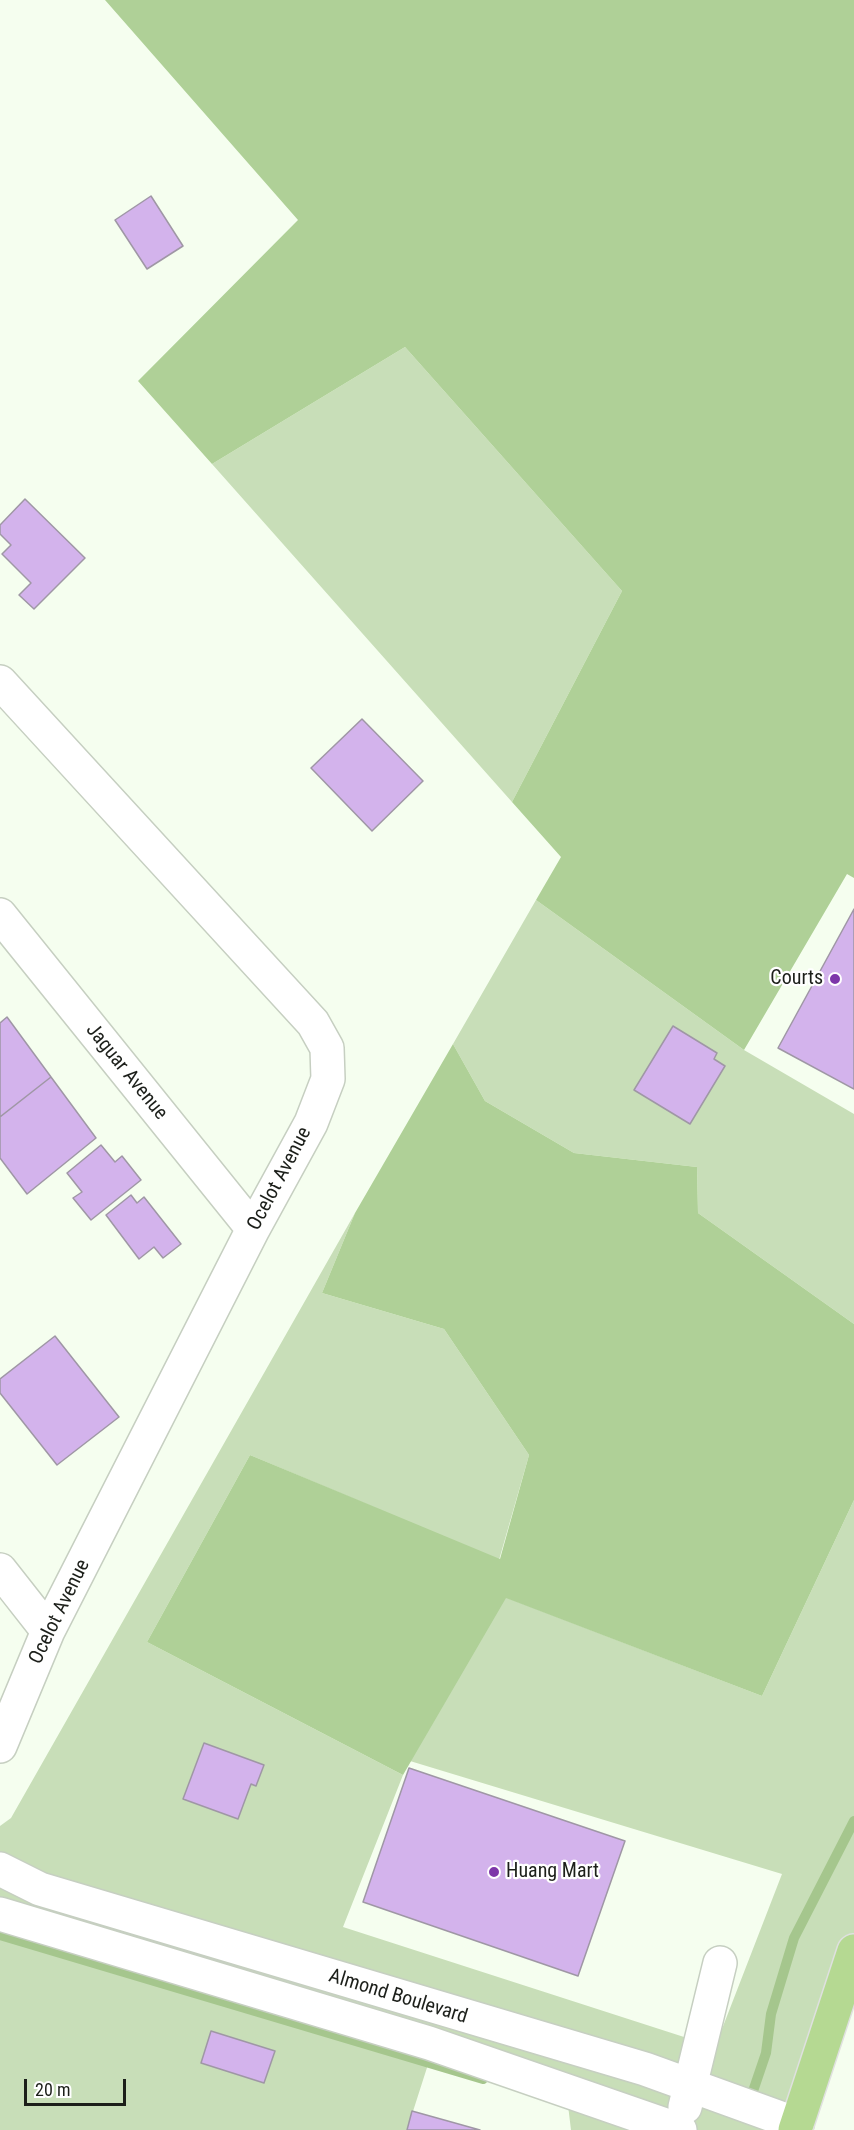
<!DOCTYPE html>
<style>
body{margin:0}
#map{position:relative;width:854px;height:2130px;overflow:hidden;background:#f5feef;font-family:"Roboto Condensed",sans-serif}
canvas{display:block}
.scale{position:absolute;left:24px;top:2079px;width:102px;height:27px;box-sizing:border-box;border:3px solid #1c1f1a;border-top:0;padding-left:8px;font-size:18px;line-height:21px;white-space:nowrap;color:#1c1f1a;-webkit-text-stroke:4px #fff;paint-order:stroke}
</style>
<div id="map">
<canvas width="854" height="2130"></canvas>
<div class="scale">20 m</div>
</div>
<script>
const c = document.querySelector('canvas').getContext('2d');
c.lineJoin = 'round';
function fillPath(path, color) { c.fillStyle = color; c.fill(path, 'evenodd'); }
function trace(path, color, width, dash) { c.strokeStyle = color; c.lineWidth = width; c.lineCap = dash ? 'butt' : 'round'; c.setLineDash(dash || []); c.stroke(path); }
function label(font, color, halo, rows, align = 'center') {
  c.font = font + ' "Roboto Condensed",sans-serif'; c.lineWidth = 4.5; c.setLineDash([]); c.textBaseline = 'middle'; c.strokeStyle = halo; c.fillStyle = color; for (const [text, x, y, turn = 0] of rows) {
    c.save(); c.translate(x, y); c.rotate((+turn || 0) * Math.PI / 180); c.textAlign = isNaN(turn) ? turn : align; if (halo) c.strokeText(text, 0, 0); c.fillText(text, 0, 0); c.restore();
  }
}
fillPath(new Path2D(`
 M405 347 622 591 512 802 212 464Z
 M536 900 744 1050 854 1114V1324L698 1213 697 1167 574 1153 485 1101 453 1044Z
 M355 1213 322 1293 444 1329 529 1455 499 1560 250 1455 147 1642 403 1775 343 1927 715 2047 782 1874 410 1761 505 1597 762 1696 854 1500V1951L809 2130H571L567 2097 432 2052 407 2130H0V1826L11 1818Z`), '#c8deb8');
fillPath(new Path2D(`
 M105 0H854V878L847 874 744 1050 536 900 561 857 512 802 622 591 405 347 212 464 138 381 298 220Z
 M453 1044 485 1101 574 1153 697 1167 698 1213 854 1324V1500L762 1696 506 1598 403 1775 147 1642 250 1455 500 1559 529 1455 444 1329 322 1293 355 1213Z`), '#afd097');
trace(new Path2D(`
 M0 1935 483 2079
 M750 2100 766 2053 771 2014 794 1938 854 1821`), '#a5c68d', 10);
const building = new Path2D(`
 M151 196 183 246 147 269 115 220Z
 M25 499 85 558 34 609 19 595 31 583 2 554 11 545 0 534V525Z
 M362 719 423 781 372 831 311 768Z
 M854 909V1089L778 1048Z
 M7 1017 51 1077 0 1117V1023Z
 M673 1026 717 1053 714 1059 725 1066 690 1124 634 1090Z
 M51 1077 96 1138 27 1194 0 1158V1117Z
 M101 1145 115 1162 122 1156 141 1180 91 1220 73 1198 82 1192 67 1173Z
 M131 1195 137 1203 144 1197 181 1244 163 1258 154 1247 139 1259 106 1215Z
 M55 1336 119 1417 57 1465 0 1393V1379Z
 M204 1743 264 1765 256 1786 251 1784 238 1819 183 1799Z
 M409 1768 625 1841 578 1976 363 1902Z
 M211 2031 275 2051 264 2083 201 2063Z
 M412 2111 480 2130H407Z`);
fillPath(building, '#d3b3ec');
trace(building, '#9f97a5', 1.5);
const minor = new Path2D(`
 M0 682 313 1023 327 1048 328 1079 311 1123 253 1229 48 1631 0 1746
 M0 915 253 1229
 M0 1570 48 1631
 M0 1869 40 1889 645 2069 797 2124
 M0 1914 429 2043 680 2130
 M685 2107 720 1963`);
const major = new Path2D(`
 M795 2130 854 1951`);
trace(minor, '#c6cfc1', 36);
trace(major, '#dfe0df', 36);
trace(minor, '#fff', 33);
trace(major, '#b5d992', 33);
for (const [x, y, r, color] of [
 [835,979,6,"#7d36a9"],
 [494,1872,6,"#7d36a9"]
]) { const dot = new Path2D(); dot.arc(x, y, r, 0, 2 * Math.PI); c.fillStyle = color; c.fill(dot); trace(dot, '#fff', 2); }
label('20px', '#1c1f1a', '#fff', [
 ["Courts",823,979],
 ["Huang Mart",506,1872,"left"]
], 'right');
label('20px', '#1c1f1a', '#fff', [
 ["Jaguar Avenue",126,1072,51],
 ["Ocelot Avenue",280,1179,-62],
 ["Ocelot Avenue",60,1612,-64],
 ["Almond Boulevard",398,1997,17]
]);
</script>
